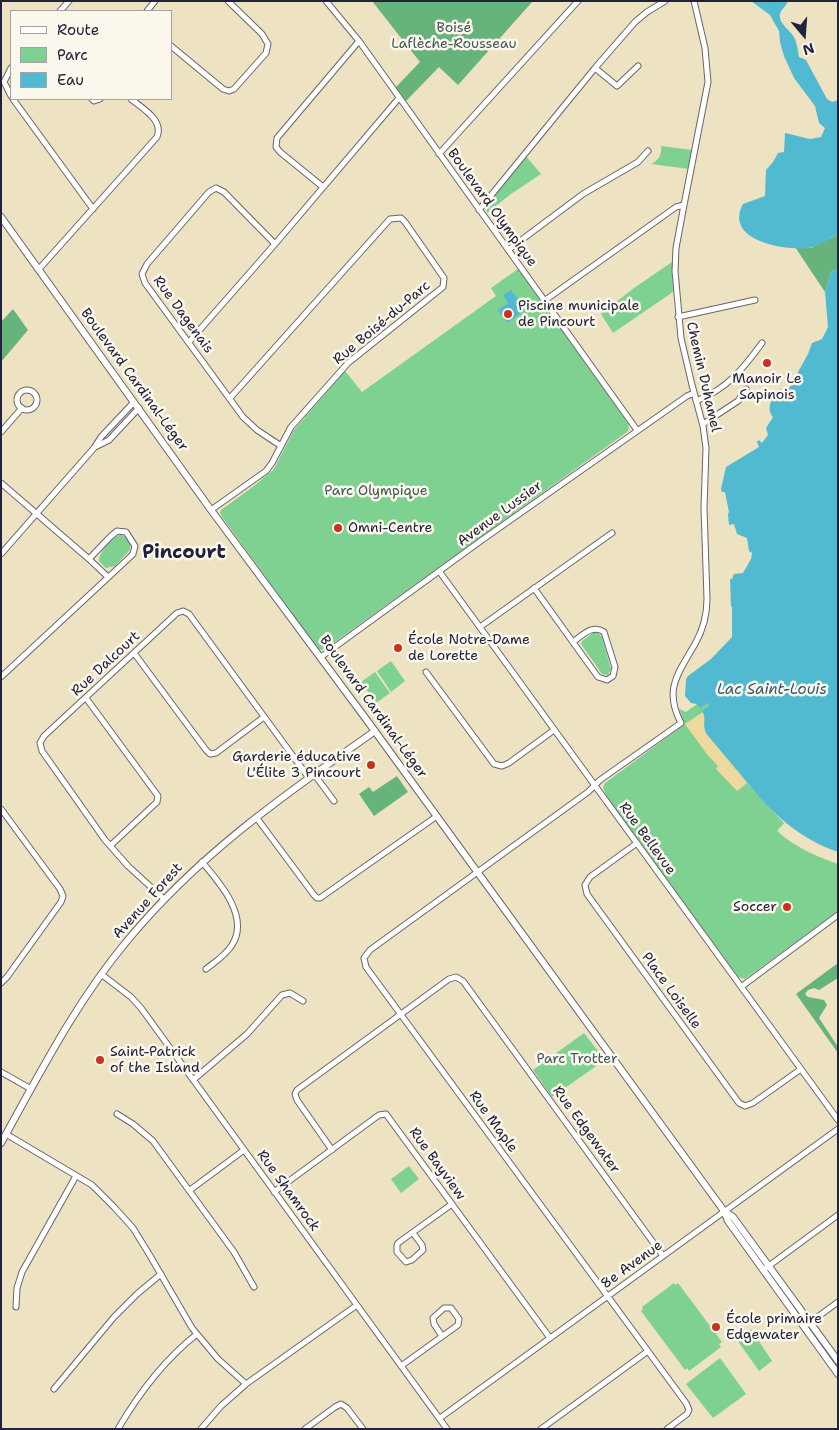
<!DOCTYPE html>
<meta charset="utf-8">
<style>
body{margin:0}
#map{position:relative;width:839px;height:1430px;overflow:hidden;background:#ede2c2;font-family:"Shantell Sans",sans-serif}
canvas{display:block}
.frame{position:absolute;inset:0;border:2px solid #22223b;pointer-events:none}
.legend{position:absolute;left:10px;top:10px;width:162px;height:90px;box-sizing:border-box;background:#fbf7ec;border:1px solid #a4a2a5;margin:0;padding:6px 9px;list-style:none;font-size:15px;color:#22223b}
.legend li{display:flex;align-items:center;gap:10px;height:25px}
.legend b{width:25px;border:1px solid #a4a2a5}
.north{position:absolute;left:779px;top:10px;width:50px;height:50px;-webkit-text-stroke:4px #fbf7ec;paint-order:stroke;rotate:162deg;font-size:14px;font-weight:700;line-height:20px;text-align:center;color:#22223b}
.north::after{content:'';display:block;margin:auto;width:18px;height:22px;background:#22223b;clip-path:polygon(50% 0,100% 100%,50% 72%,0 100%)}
</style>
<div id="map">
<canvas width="839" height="1430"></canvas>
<div class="frame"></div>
<ul class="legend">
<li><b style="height:6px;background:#fff"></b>Route</li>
<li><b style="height:14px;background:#7fd192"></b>Parc</li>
<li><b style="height:14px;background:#52bad0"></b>Eau</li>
</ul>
<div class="north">N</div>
</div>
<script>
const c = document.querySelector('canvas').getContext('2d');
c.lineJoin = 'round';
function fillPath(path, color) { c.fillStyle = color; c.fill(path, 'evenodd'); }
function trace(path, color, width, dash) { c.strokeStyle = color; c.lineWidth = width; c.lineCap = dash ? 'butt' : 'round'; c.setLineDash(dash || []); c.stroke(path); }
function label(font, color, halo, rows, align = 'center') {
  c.font = font + ' "Shantell Sans",sans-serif'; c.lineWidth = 5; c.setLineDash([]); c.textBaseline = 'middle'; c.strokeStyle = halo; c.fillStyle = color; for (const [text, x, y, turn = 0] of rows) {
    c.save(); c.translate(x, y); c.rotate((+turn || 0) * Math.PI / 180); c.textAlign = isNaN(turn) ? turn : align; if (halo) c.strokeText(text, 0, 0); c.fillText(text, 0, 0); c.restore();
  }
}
fillPath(new Path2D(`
 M661 146 692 150 689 169 651 164C659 160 662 155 661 146Z
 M526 156 541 174 511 194 487 213 486 206Z
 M672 262 673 292 613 333 601 314 634 288Z
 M518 269 628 423 629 429 627 432 325 649 320 650 317 647 222 517 220 513 221 510 254 486 274 469 294 430 345 371 362 392 496 296 491 288Z
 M119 535C126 535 132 543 130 550L115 566 106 568 99 561C99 552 111 539 119 535Z
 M594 632 598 633 602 637 611 669 608 675 602 674 581 644 582 641Z
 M391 661 405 681 391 692 377 671Z
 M375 672 390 693 376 703 361 682Z
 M707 703 737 770 747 783 784 823 777 831C795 847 815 856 838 864V911L745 979 738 977 608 800 603 788 605 783 685 724 679 709 686 712 697 704Z
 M584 1033 605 1060 552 1097 533 1070Z
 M409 1166 419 1179 401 1193 391 1179Z
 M674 1283 675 1285 678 1283 722 1342 719 1344 721 1347 689 1371 687 1368 685 1370 641 1311 643 1309 642 1307Z
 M751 1329 772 1361 759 1371 737 1340Z
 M720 1358 746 1394 713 1418 686 1384Z`), '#7fd192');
fillPath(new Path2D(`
 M372 1H533L458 85 439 67 406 101 396 87 420 62Z
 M838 234V269L831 272 825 292 795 247 811 248Z
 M13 309 28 330 1 362V322Z
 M397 776 408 792 374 816 359 794 369 787 373 792Z
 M838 963V978L819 990 814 988 808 990 805 994 808 997 824 1000 827 1005 819 1018 838 1047V1053L796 994Z`), '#67b37c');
fillPath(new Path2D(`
 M703 712 706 717 704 725 706 733 747 783 737 791 716 769 718 766 706 753 685 724Z`), '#eeda9e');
fillPath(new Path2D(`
 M751 1H788C786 7 781 9 780 14 778 23 790 30 794 37 797 43 798 51 799 57L806 60 827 99 832 102 838 100V234C829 238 819 246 809 248 786 251 723 241 743 204L765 196 766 170 773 162 778 153 784 152 785 133 810 139 821 137 825 128 819 123 815 106 794 78 784 56 780 42 779 31 770 15Z
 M838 269V852C794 837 766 807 738 771 728 758 716 746 706 733 702 724 707 718 702 711L709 706 707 703 700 708 697 704 691 703 685 696 686 679 688 676 711 659 732 637V607L731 606 730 579H732L734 574 743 573 751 559 752 553 749 551 747 538 737 534 734 524 729 525 728 514 729 512 725 492H722L721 489 726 467 759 447 757 442 759 440 762 443 768 435 766 428 773 417C765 407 773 398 779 389L788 390 808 354 812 343 822 339 828 327 825 292 831 272Z
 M511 290 525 310 507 323 498 310 508 303 503 295Z`), '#52bad0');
const minor = new Path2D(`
 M326 1 359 41 637 430
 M60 11 69 1
 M147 11 155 1
 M171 46 223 89 229 91 234 89 266 53 268 44 262 34 228 1
 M11 68 4 82 11 96
 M595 68 617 86 638 66
 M13 99 93 209
 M92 99 94 101 100 99
 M439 154 578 1
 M323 187 280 152 276 147 277 138 359 41
 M479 210 595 68 635 22 647 12 665 1
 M275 244 224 192 216 188 209 192 147 264 142 274 145 283 243 417 257 430 281 446
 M508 250 583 194 638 162 648 151
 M39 269 157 137C164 120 142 108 131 99
 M544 301 676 207 684 205
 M678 317 755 300
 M189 342 275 244 399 98
 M17 400a10 10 0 1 1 20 0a10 10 0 1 1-20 0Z
 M696 401C727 389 743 369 762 343
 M703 424 738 401 746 389
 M1 432 22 408
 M95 447 109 440 139 408
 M1 483 89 559 108 577
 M211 510 266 471 272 463 291 427 348 363 443 287 444 278 405 222 401 218 390 219 230 398
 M1 554 94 448 101 437 134 402
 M439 571 838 1120
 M534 588 598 677 607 680 613 676 615 667 604 632C592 624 583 635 574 641
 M480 627 612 533
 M134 653 206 750 210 754 216 753 264 717
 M321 657 482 540 687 396 694 393
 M426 672 494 764 502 766 509 763 554 730
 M1 677 129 558 133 554 135 546 126 532 117 531 110 537 89 559
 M86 698 158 796 157 802 111 845
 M314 774 334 801
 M1 809 60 889 63 896 61 902 7 977 1 983
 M256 817 314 895 317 898H320L437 816
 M637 843 590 877 585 885 587 894 739 1103 745 1106 753 1103 801 1069
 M202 862C220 883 250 917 232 945 226 955 215 962 206 969
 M164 899 128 866 105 840 42 751 40 743 44 736 177 613 183 611 189 614 309 778
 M101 974 131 997 141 1008 447 1429
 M741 987 838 915
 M1 1072 31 1089
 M193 1080 247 1034 282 995 290 993 303 1001
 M117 1114 133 1124 153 1141 234 1252 254 1287
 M6 1134 92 1185 114 1207 133 1228 149 1254 192 1328 218 1359 246 1384
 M332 1150 297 1100 295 1094 297 1090 449 979 456 977 463 981 663 1256
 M190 1190 244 1150
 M274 1192 379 1115 386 1114 550 1338
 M413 1233 422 1245 423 1250 412 1260 406 1262 397 1252V1245L398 1243 452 1204
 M766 1268 838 1215
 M16 1307 17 1288 22 1272 76 1176
 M808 1324 838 1302
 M401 1366 458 1325 459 1319 451 1308H444L433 1318 434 1324 442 1336
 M54 1389 114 1317 137 1294 161 1274
 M440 1418 838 1129
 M118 1429C139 1393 164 1360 197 1334
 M201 1429 221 1406 246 1384 357 1305
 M305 1429 335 1407 341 1404 347 1408 363 1429
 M541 1429 648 1351
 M667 1429 687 1414 689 1410 686 1403 366 967 364 958 370 950 588 792 600 780 681 723C663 689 679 672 695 644 703 630 707 615 707 599L704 508 706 448 703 426 692 385 681 338 675 271 676 248 684 205 708 82 705 48 694 1`);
const tertiary = new Path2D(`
 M1 217 211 510 366 719 724 1211 728 1221 838 1374
 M1 1143C40 1073 76 1002 127 941 199 854 284 795 375 731
 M724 1211 733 1217 838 1361`);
trace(minor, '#69656a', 7);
trace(tertiary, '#69656a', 8);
trace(minor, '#fff', 5);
trace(tertiary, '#fff', 6);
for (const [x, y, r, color] of [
 [508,314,5,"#c8321e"],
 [767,363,5,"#c8321e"],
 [338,528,5,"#c8321e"],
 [398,648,5,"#c8321e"],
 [371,765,5,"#c8321e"],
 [787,907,5,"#c8321e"],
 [100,1060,5,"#c8321e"],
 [716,1327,5,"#c8321e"]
]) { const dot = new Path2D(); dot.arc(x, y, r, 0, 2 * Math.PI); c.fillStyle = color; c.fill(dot); trace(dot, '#fbf7ec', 2); }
label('14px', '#3e5755', '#fbf7ec', [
 ["Boisé",454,28],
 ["Laflèche-Rousseau",454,44],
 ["Parc Olympique",376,491],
 ["Parc Trotter",577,1059]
]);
label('14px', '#22223b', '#fbf7ec', [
 ["Boulevard Olympique",492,208,54],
 ["Rue Dagenais",183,315,54],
 ["Rue Boisé-du-Parc",382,323,-40],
 ["Chemin Duhamel",703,377,77],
 ["Boulevard Cardinal-Léger",134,380,54],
 ["Avenue Lussier",500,514,-36],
 ["Rue Dalcourt",106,664,-43],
 ["Boulevard Cardinal-Léger",373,707,54],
 ["Rue Bellevue",647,839,54],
 ["Avenue Forest",148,901,-48],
 ["Place Loiselle",671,991,54],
 ["Rue Maple",493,1122,54],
 ["Rue Edgewater",586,1130,54],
 ["Rue Bayview",437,1164,54],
 ["Rue Shamrock",288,1191,54],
 ["8e Avenue",632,1265,-36]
]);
label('14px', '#22223b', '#fbf7ec', [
 ["Piscine municipale",518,306],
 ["de Pincourt",518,322],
 ["Manoir Le",767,379,"center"],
 ["Sapinois",767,395,"center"],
 ["Omni-Centre",348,528],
 ["École Notre-Dame",408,640],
 ["de Lorette",408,656],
 ["Garderie éducative",361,757,"right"],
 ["L'Élite 3 Pincourt",361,773,"right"],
 ["Soccer",777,907,"right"],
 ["Saint-Patrick",110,1052],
 ["of the Island",110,1068],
 ["École primaire",726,1319],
 ["Edgewater",726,1335]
], 'left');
label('italic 15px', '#33576f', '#fbf7ec', [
 ["Lac Saint-Louis",772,690]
]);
label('bold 19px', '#22223b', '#fbf7ec', [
 ["Pincourt",184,553]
]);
</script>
